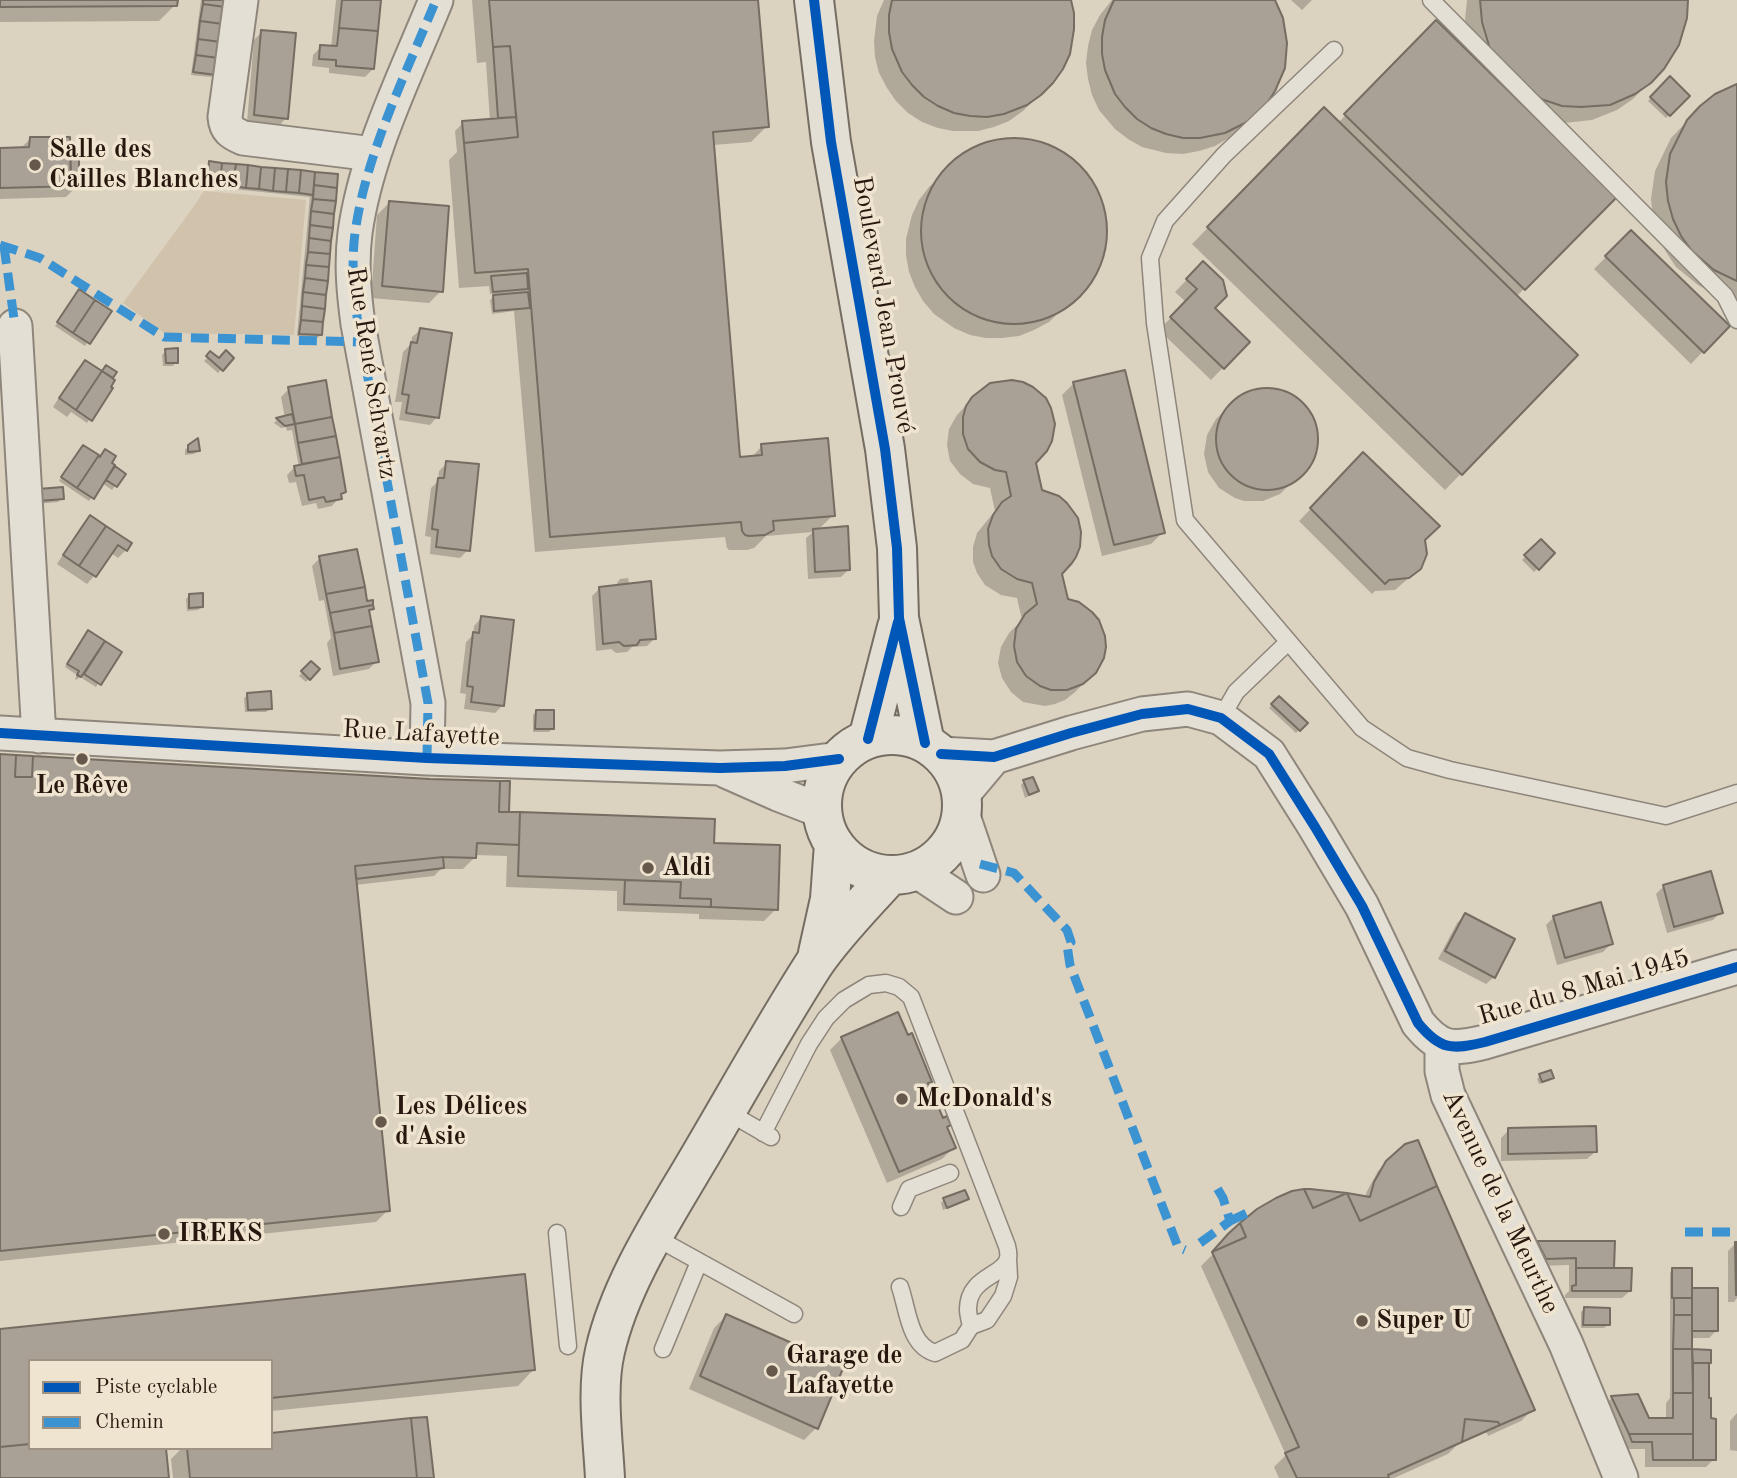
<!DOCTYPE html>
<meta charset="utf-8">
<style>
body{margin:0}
#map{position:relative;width:1737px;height:1478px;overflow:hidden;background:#dcd2c0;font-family:"Old Standard TT",serif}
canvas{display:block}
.legend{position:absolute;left:28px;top:1359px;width:245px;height:91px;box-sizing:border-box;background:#efe4cf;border:2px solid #9f9282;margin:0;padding:9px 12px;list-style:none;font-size:21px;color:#28170e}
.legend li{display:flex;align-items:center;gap:14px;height:35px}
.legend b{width:35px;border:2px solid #9f9282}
</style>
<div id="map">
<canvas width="1737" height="1478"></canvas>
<ul class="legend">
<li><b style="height:9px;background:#0057b8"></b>Piste cyclable</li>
<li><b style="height:9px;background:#3c93d2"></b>Chemin</li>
</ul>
</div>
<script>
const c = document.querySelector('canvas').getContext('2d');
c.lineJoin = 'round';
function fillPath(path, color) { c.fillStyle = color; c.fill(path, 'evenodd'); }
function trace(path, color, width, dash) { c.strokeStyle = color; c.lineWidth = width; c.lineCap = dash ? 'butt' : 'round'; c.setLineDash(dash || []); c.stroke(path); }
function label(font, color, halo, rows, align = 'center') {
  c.font = font + ' "Old Standard TT",serif'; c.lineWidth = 7; c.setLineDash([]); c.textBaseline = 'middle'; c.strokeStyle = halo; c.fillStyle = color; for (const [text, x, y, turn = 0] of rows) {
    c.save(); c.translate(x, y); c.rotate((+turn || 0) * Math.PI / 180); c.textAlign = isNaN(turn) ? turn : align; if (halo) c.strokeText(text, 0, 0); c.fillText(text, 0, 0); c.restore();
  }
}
fillPath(new Path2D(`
 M204 191 306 200 294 335 164 333 123 303 192 209Z`), '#d0c2ab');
fillPath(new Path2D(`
 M0 0H176L175 5 159 21 0 22Z
 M201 0H224L214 74 211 77 191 75Z
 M336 0H380L373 69 365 77 329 73V68L312 66 313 55 321 47 331 48Z
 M472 0H757L767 126 751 142 713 145 739 459 751 458 762 446 833 515 818 530 849 569 841 577 808 579 806 538 813 532 766 536 754 548 747 550H729L727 548 725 537 535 552 514 311 492 314 490 300 497 294H490L489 286 459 288 449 160 457 152 455 131 463 123 490 121 486 62 477 63Z
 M884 0H1069L1040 94 1023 111 1009 121 994 127 978 131H953L938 128 922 122 908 113 896 101 887 88 879 73 875 57 874 41 877 16Z
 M1112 0H1272L1259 110 1229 138 1215 146 1199 151 1183 154 1166 153 1142 147 1128 139 1115 129 1099 110 1092 95 1088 79 1086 63 1088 46 1092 30 1100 15Z
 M1291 0H1312L1302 10Z
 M1467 0H1686L1663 68 1633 99 1617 110 1592 120 1564 123 1546 121 1532 117 1614 197 1516 297 1576 355 1445 490 1192 244 1324 109 1338 123 1436 23 1471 57 1467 39 1465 20Z
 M262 32 286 118 279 126 247 122 254 40Z
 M1670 78 1688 96 1666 118 1648 101Z
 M1737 86V300L1714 294 1698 285 1676 267 1666 252 1657 236 1653 218 1651 199 1655 171 1671 138 1701 107Z
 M30 139 78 185 66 197 0 199V149H20Z
 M1021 140 1037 143 1053 149 1067 157 1080 168 1090 181 1098 195 1104 219 1105 235 1100 260 1093 275 1084 289 1049 322 1034 330 1019 336 1002 338H986L970 335 954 328 934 314 923 301 915 287 909 272 906 255V239L912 215 919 200 929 187 959 158 973 150 988 144 1004 141Z
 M210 163 336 176 321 335 317 338 297 336 310 197 204 186 206 167Z
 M389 203 441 291 429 303 371 298 377 215Z
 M1631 232 1727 326 1691 364 1594 269Z
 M1203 263 1213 308 1248 342 1211 380 1159 330 1186 302 1175 292Z
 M76 294 109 311 85 346 55 326Z
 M420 330 437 417 430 425 399 420 402 402H395L403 352 411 344 412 337Z
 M166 351 176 362 173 366H163L162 355Z
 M211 354 219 360 232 358 218 373 204 361Z
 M85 362 101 372 106 367 115 373 111 379 108 387 111 389 87 423 71 412 67 417 53 407 77 369Z
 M324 382 345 491 332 506 318 509 316 503 302 506 296 482 289 483 287 475 295 467H299L292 430 287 431 286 427 281 428 274 423 277 420 285 418 281 397 289 389Z
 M1074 383 1163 532 1151 544 1102 556 1062 395Z
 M1262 390 1281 392 1298 400 1310 415 1316 432 1315 451 1307 468 1280 494 1263 501H1244L1235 498 1219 488 1208 472 1204 454 1207 435 1216 419 1229 407 1245 395Z
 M973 398 1034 463 1060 573 1091 676 1074 693 1065 700 1055 704 1045 706 1023 702 1011 692 1002 678 998 663 1001 647 1009 633 1022 620 1017 598 1001 595 985 585 977 573 973 562V547L977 533 995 511 990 488 973 484 960 474 950 461 947 445 949 429 957 415Z
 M189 446 198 451 194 454 185 455V450Z
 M79 450 109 463 124 474 112 490 102 483 89 501 59 481Z
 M1363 455 1423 540 1420 568 1395 590 1375 591 1372 594 1299 521Z
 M447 463 468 550 460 558 430 554 431 537 425 536 431 488 438 481 439 471Z
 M35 494 62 498 58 502 36 504Z
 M90 517 126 550 118 558 110 552 94 576 87 584 57 564 82 525Z
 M1541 541 1553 553 1534 572 1522 560Z
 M320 558 373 608 369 612 377 661 369 669 333 676 327 643 331 638 324 600 319 601 312 566Z
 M628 578 629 583 626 586 655 638 647 646 632 647 627 652 616 653 611 649 596 651 592 596 600 588 617 587V583L620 579Z
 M190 595 202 607 198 610 187 611 186 599Z
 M481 618 503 705 495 713 464 709 466 694 460 693 466 642 473 635 474 626Z
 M88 633 119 652 96 687 80 677 76 680 75 679 77 675 65 667Z
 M311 663 318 669 306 682 299 676Z
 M248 695 270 709 266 712H245L244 698Z
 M1279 698 1306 723 1296 733 1269 708Z
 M537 711 553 728 549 732H533V715Z
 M0 756 507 814 713 845 776 909 764 921 699 919V914L617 911V891L506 887 507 856 475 855V857L463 869H441L434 876 355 885 388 1210 376 1222 0 1261Z
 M1024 782 1037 791 1033 794 1025 798 1021 785Z
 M1664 886 1721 912 1713 920 1667 933 1656 894Z
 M1465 915 1494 977 1486 984 1438 959 1457 923Z
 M1554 917 1611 944 1603 952 1557 965 1546 925Z
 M842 1038 930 1081 927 1084 954 1147 942 1159 887 1183 830 1050Z
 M1540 1076 1552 1078 1549 1081 1539 1084 1537 1079Z
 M1509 1130 1595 1152 1587 1159 1501 1161V1138Z
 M1387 1162 1533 1409 1521 1421 1488 1436 1487 1433H1485L1457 1445 1448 1454 1394 1478H1279L1274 1467 1286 1455 1201 1266 1215 1252 1365 1198 1367 1191 1378 1171Z
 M967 1199 963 1202 943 1210 941 1203 944 1200Z
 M1538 1243H1613L1612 1269 1630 1291 1622 1298H1565V1295L1569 1291V1265L1538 1266 1531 1250Z
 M1736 1243H1737V1298L1734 1302H1728V1251Z
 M1673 1269 1690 1290 1717 1330 1709 1338H1690L1691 1351 1709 1352 1707 1399 1714 1459 1706 1467H1645V1449H1625L1604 1405 1612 1398 1637 1396 1648 1419H1666V1403L1670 1398V1273Z
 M1584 1309 1608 1325 1604 1328H1581V1312Z
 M726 1316 816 1428 804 1440 689 1389 714 1328Z
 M0 1331 534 1369 518 1386 271 1411V1361H30V1448L167 1478H0Z
 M1737 1413V1451L1730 1450V1421Z
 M182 1448H271L432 1478H173L171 1459Z`), '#0003');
const building = new Path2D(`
 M0 0H178L177 6 0 7Z
 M203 0H226L225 7 203 4Z
 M342 0H381L378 31 339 28Z
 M489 0H758L769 127 713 132 740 457 762 455 761 444 828 438 835 516 773 521 774 530 765 535 749 536 745 535 742 531 741 522 550 537 528 269 475 273 464 143 518 137 510 46 493 47Z
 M892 0H1071L1074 13V29L1070 54 1063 69 1053 83 1041 95 1027 105 1004 114 987 117 970 116 954 113 938 106 924 97 912 85 902 72 892 49 889 32V15Z
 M1114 0H1275L1283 18 1287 43 1285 68 1275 91 1266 105 1247 122 1225 133 1200 138H1183L1166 134 1151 128 1137 119 1125 107 1115 94 1105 70 1102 54V37L1105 20Z
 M1480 0H1688L1687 18 1679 45 1664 69 1651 83 1635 94 1610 105 1581 107 1562 106 1544 100 1528 91 1490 49 1482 22Z
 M203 4 225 7 223 24 200 21Z
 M1436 20 1617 197 1525 290 1344 114Z
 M200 21 223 24 221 42 198 39Z
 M339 28 378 31 374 69 336 66V60L319 59 320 45 337 46Z
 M261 30 296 33 288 119 254 115Z
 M198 39 221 42 218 58 196 55Z
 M510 46 516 117 498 118 493 47Z
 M196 55 218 58 216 75 193 72Z
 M1670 76 1690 96 1670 116 1650 97Z
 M1737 84V281L1714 270 1692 251 1681 236 1673 219 1668 201 1666 182 1670 154 1687 120 1700 106 1715 94Z
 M1324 107 1578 355 1462 475 1207 227Z
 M516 117 518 137 464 143 462 121Z
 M30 137H70L71 175H79V186L0 188V148L29 147Z
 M921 231a93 93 0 1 1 186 0a93 93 0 1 1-186 0Z
 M70 155H79V175H71Z
 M209 161 222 163 220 185 207 183Z
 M222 163 236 164 233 186 220 185Z
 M236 164 248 165 246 188 233 186Z
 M248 165 261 167 259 189 246 188Z
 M261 167 275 168 273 191 259 189Z
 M275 168 288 169 286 192 273 191Z
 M288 169 301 170 299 193 286 192Z
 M301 170 315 172 313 195 299 193Z
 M315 172 338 174 337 188 314 185Z
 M314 185 337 188 336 201 313 199Z
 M313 199 336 201 334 214 311 211Z
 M389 201 449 206 443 292 382 286Z
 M311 211 334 214 333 228 310 225Z
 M310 225 333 228 331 241 309 238Z
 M1631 230 1730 326 1704 353 1605 256Z
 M309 238 331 241 330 254 308 252Z
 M308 252 330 254 329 267 306 265Z
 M1203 261 1223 280 1227 296 1215 308 1250 342 1224 369 1170 317 1197 289 1186 279Z
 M306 265 329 267 328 281 305 278Z
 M527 273 528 289 493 292 491 276Z
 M305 278 328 281 326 295 303 292Z
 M79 289 95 300 73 333 57 322Z
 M303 292 326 295 325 309 302 306Z
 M528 292 530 308 494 311 493 295Z
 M95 300 112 311 90 344 73 333Z
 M302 306 325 309 323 322 301 320Z
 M301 320 323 322 322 335 299 334Z
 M420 328 452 333 439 418 406 413 409 395 402 394 411 342 417 343Z
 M178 348V363H166L165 349Z
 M226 350 234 358 223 371 206 356 210 351 219 358Z
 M85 360 102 371 76 410 59 398Z
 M106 365 117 372 113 378 102 371Z
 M1125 370 1165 533 1114 545 1073 382Z
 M102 371 115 380 111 387 113 388 92 421 76 410Z
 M326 380 332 417 295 424 288 387Z
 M1012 380 1023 382 1033 387 1046 398 1051 408 1055 424 1052 441 1047 451 1036 463 1042 490 1059 496 1067 503 1078 518 1081 532 1080 547 1076 557 1072 563 1062 574 1068 599 1079 602 1092 612 1099 620 1105 636 1106 647 1104 658 1096 673 1083 684 1067 690H1051L1040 686 1026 676 1017 662 1014 646 1016 629 1025 614 1037 604 1032 583 1017 579 1001 569 992 556 989 545 988 529 993 515 1002 502 1011 496 1006 472 995 470 980 462 968 449 963 434V417L966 406 972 397 990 383Z
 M1216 439a51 51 0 1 1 102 0a51 51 0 1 1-102 0Z
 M292 414 295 424 285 426 276 418Z
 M332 417 336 436 298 443 295 424Z
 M336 436 340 457 302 464 298 443Z
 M198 438 200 451 188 452V445Z
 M83 445 99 455 77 488 61 477Z
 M105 449 116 456 112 463 115 465 94 499 77 488 99 455 100 457Z
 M1363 452 1440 526 1425 540 1427 554 1421 569 1409 578 1389 580 1385 584 1310 508Z
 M340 457 346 492 341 494 342 499 326 502 324 497 309 500 304 475 296 476 294 466Z
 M446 461 479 464 470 551 436 547 438 530 432 529 438 478H444Z
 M115 466 126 474 117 487 106 480Z
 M63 487 64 499 39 501 38 489Z
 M90 515 106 526 79 566 63 555Z
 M106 526 132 543 127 551 118 545 96 577 79 566Z
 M848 526 850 570 815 572 813 529Z
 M1541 539 1555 553 1539 570 1524 555Z
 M357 549 365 587 326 594 319 556Z
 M651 581 656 639 640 640 637 645 624 646 619 642 603 644 599 587Z
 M365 587 367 601 373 600V605L330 613 326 594Z
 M203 593V607L189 608V594Z
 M373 605 374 609 369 610 372 626 334 633 330 613Z
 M481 616 514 620 504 706 471 702 473 687 467 686 473 632 479 633Z
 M372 626 379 662 340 669 334 633Z
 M88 630 105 641 81 677 77 675 79 671 67 664Z
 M105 641 122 652 101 685 84 674Z
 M311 661 320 669 310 680 301 671Z
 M271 691 272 709 248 710 247 693Z
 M1279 696 1308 723 1300 731 1271 704Z
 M536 710H554V729H535Z
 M0 754 16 755 15 777H32L33 756 430 779 500 781 499 812H520L519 845 477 843 476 858 443 857 355 866 390 1211 0 1251Z
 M16 755 33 756 32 777H15Z
 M1033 777 1039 791 1029 795 1023 780Z
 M500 781H510L509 812H499Z
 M520 812 715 819 714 843 780 845 778 910 711 907V899L680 898 681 882 518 876Z
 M443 857 444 868 356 879 355 866Z
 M1711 871 1723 913 1674 927 1663 885Z
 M625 880 681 882 680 898 711 899V907L624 904Z
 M1601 902 1613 944 1565 958 1553 916Z
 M1465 913 1515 939 1495 978 1445 951Z
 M898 1012 908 1035 912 1033 932 1082 928 1083 943 1118 947 1116 951 1125 947 1127 956 1148 899 1172 841 1037Z
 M1551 1070 1554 1078 1542 1082 1539 1074Z
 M1596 1126 1597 1152 1508 1154V1128Z
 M1418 1140 1437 1186 1360 1221 1347 1193 1370 1197 1374 1182 1386 1161 1405 1144Z
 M1437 1186 1535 1410 1500 1425 1498 1422 1465 1419 1462 1442 1388 1475 1389 1478H1297L1285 1453 1299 1447 1212 1252 1246 1237 1240 1223 1257 1209 1276 1198 1292 1191 1304 1189 1313 1208 1347 1193 1360 1221Z
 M1304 1189H1310L1347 1193 1313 1208Z
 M965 1190 969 1199 947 1208 943 1198Z
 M1240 1223 1246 1237 1212 1252 1228 1234Z
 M1537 1241H1615L1614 1268H1576V1258L1546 1259Z
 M1735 1242H1737V1295H1736Z
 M1576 1268H1632L1631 1291H1572V1286L1576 1285Z
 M1672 1268H1692V1298H1672Z
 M525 1274 535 1370 271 1398V1361H30V1444L0 1447V1329Z
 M1692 1288H1718V1331H1692Z
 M1674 1298H1692V1315H1674Z
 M1584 1307 1610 1308V1325H1583Z
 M726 1314 844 1366 818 1429 700 1376Z
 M1674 1315H1692V1349H1673Z
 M1673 1349H1692L1693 1393H1673Z
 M1692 1349 1711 1350V1363H1693Z
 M1693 1363H1709V1398H1711V1418L1716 1419V1460H1693Z
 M1673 1393H1693V1434H1629L1611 1396 1638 1394 1649 1418H1673Z
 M427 1417 434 1478H417L411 1418Z
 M411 1418 417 1478H190L187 1448H271V1433Z
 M1465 1419 1498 1422 1500 1425 1462 1442Z
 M1629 1434H1693V1460H1653L1652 1442H1632Z
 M30 1444V1448H166L169 1478H0V1447Z`);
fillPath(building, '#a9a195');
trace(building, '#756d62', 2);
const lane = new Path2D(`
 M1431 0 1725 296 1737 320
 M1334 50 1224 155 1165 221 1150 258 1155 323 1185 520 1362 728 1407 758 1450 770 1666 816 1737 793
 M1221 718 1236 692 1288 642
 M726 1111 771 1137
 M763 1133 809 1044 826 1018 844 1000 869 985 886 983 899 987 911 997 1007 1246C1008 1250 1009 1254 1008 1258 1005 1276 968 1276 968 1309 968 1315 970 1321 971 1326L962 1340 935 1353C909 1345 908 1310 900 1287
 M901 1207 909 1189 950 1173
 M557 1233 568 1346
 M653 1236 794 1314
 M971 1326 987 1320 1003 1296 1009 1277 1008 1259
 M663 1349 699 1262`);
const street = new Path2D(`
 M241 0 225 117C226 130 232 133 243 138L373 154
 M15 326 39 736
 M0 733 427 758 720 768 785 766 839 759
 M941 754 994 757 1071 733 1142 714 1188 709 1221 718 1269 754 1315 827 1362 906 1418 1023C1440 1050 1452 1050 1485 1042L1737 967
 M427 758 428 703 358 324C354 294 351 264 355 233 366 153 406 74 436 0
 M726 771 778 794 822 811
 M962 795 994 757
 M962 813 983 875
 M917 871 956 897
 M1442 1044V1071L1448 1095 1566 1344 1621 1478`);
const secondary = new Path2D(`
 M814 0 831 142 885 449 897 548 899 618 925 743
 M822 805a70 70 0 1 1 140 0a70 70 0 1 1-140 0Z
 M868 739 897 627
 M818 953 830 899 834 844
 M605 1478C603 1439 596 1389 605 1351 620 1284 663 1219 697 1161 736 1095 773 1028 814 964 835 933 865 903 890 875`);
trace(lane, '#8e867b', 19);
trace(street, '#8e867b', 37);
trace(secondary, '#756d62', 42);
trace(lane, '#e4dfd5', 16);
trace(street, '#e4dfd5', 33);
trace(secondary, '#e4dfd5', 38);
trace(new Path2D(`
 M0 245 40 258 164 337 362 342
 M4 246 15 326
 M427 758 428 703 358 324C354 294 351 264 355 233 366 153 406 74 436 0
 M980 864 1014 873 1067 930 1071 942 1067 945 1070 965 1178 1247 1185 1250
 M1230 1221 1247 1213 1253 1212
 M1685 1232H1737
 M1200 1243 1230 1221 1223 1198 1213 1181`), '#3c93d2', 9, [18, 9]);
trace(new Path2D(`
 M814 0 831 142 885 449 897 548 899 618 925 743
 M0 733 427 758 720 768 785 766 839 759
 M868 739 898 622
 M941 754 994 757 1071 733 1142 714 1188 709 1221 718 1269 754 1315 827 1362 906 1418 1023C1440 1050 1452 1050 1485 1042L1737 967`), '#0057b8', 10);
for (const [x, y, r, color] of [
 [35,165,7,"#67584c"],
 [82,759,7,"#67584c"],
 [648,868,7,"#67584c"],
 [902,1099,7,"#67584c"],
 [381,1122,7,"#67584c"],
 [164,1234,7,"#67584c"],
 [1362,1321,7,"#67584c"],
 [772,1371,7,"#67584c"]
]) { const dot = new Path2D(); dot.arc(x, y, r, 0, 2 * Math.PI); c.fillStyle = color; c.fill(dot); trace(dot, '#efe4cf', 2.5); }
label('bold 26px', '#28170e', '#efe4cf', [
 ["Salle des",49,150],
 ["Cailles Blanches",49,180],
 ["Le Rêve",82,786,"center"],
 ["Aldi",662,868],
 ["McDonald's",916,1099],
 ["Les Délices",395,1107],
 ["d'Asie",395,1137],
 ["IREKS",178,1234],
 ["Super U",1376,1321],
 ["Garage de",786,1356],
 ["Lafayette",786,1386]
], 'left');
label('26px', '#28170e', '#efe4cf', [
 ["Boulevard Jean Prouvé",883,305,80],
 ["Rue René Schvartz",371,373,81],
 ["Rue Lafayette",421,734,3],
 ["Rue du 8 Mai 1945",1584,988,-16],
 ["Avenue de la Meurthe",1500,1202,65]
]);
</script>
